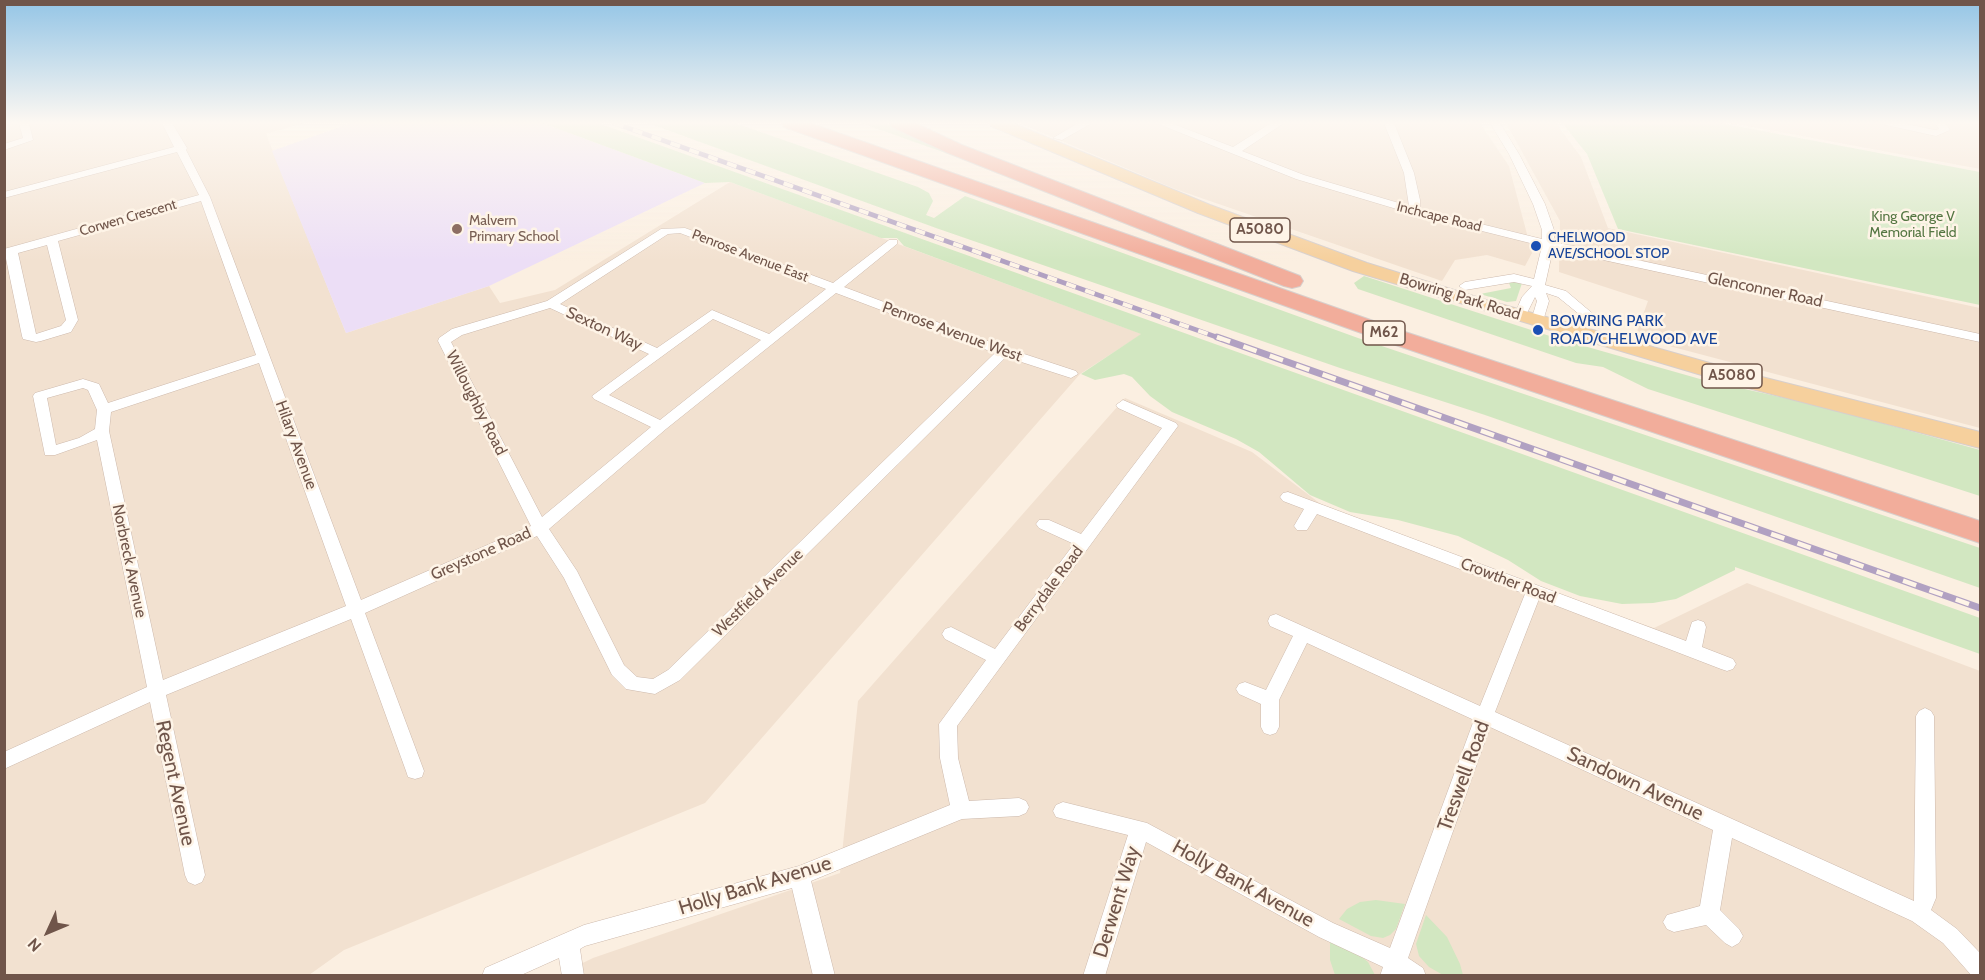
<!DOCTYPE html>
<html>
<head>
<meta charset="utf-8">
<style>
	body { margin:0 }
	#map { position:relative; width:1985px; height:980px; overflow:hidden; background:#fbefe1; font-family:Cabin,sans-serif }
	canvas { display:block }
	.frame { position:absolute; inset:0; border:6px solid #70554a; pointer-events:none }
	.north { position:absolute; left:18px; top:902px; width:60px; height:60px; -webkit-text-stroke:4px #fef4e7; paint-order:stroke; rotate:226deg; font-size:16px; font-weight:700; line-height:24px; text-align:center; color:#70554a }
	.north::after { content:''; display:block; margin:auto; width:21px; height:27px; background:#70554a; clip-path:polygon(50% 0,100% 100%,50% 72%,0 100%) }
</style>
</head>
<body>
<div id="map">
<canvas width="1985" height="980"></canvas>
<div class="frame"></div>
<div class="north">N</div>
</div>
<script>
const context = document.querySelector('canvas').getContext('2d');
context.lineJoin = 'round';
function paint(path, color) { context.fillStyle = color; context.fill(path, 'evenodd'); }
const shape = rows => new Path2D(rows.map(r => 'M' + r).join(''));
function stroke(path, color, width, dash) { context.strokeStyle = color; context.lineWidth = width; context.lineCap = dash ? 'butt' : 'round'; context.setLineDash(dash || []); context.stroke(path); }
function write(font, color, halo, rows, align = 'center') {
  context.font = font + ' Cabin,sans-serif'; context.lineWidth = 5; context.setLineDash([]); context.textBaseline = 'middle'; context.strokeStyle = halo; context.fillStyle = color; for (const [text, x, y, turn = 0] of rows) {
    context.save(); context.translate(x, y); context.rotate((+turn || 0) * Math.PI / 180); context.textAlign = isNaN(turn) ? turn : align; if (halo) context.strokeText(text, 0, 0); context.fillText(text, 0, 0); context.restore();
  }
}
const residential = shape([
	[5,123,304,123,266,134,346,333,489,286,500,303,555,290,730,182,1142,334,1080,374,705,803,344,950,309,975,5,976],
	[1019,123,1480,123,1509,166,1532,253,1525,266,1487,255,1455,260,1442,281,1175,189],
	[1506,123,1556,123,1581,157,1608,228,1980,308,1980,428,1635,337,1648,301,1559,272,1560,221],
	[1731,123,1980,123,1980,169],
	[1125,398,1252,452,1326,508,1392,539,1654,628,1747,583,1980,671,1980,975,556,976,593,958,840,873,858,701]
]);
const education = shape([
	[351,123,542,123,705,183,489,286,346,333,272,151]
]);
const green = shape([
	[542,123,598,123,1980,618,1980,654,1735,567,1735,570,1676,599,1653,603,1622,604,1580,596,1541,581,1508,560,1458,536,1398,520,1350,512,1310,495,1259,452,1236,439,1172,412,1150,396,1132,377,1124,374,1095,380,1081,374,1141,334,904,246,897,238,881,238,730,182,705,183],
	[648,123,735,123,918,187,929,193,933,201,926,215,934,218,965,196,1358,338,1980,548,1980,588,1485,415,1340,368,936,228],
	[861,123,886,123,958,156,954,156],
	[1562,123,1720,123,1980,172,1980,305,1618,229,1587,154],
	[1364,276,1556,338,1700,379,1816,405,1980,450,1980,496,1648,389,1603,367,1576,363,1358,289,1354,283],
	[1516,281,1522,283,1516,301,1507,302,1480,294,1511,288,1509,283],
	[1376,900,1405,904,1396,929,1390,935,1383,938,1371,936,1339,919,1347,909,1360,902],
	[1426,915,1447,937,1460,964,1463,975,1443,975,1429,967,1419,956,1416,944],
	[1330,941,1363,958,1368,962,1375,975,1335,975,1330,960]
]);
const minor = shape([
	[19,123,29,123,33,140,4,150,4,144,23,138,19,123],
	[162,123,172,123,187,148,186,150,210,197,361,600,531,526,438,341,439,338,452,329,547,301,661,229,685,228,833,283,889,240,897,240,897,244,844,287,1009,349,1076,371,1078,374,1071,378,1006,357,680,680,655,694,626,689,612,675,564,578,537,536,365,613,424,771,422,777,415,779,408,777,406,771,351,619,166,695,205,875,202,882,195,885,188,882,185,875,150,702,4,769,4,752,147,687,97,440,55,455,45,455,33,396,35,393,83,379,99,384,108,403,256,355,201,201,58,241,78,320,71,332,41,341,36,342,23,339,22,336,4,249,199,195,177,152,4,198,4,192,174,147,162,123],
	[680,233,826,289,769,334,712,310,657,348,560,304,668,234,680,233],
	[47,245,66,320,61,326,36,334,18,253,47,245],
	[836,293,995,353,668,670,653,679,637,677,624,665,577,571,549,529,666,429,836,293],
	[550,308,649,354,592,396,594,399,651,427,542,517,451,342,462,335,550,308],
	[713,319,761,340,660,420,609,395,713,319],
	[259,363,346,606,163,680,109,431,111,412,259,363],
	[83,388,88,390,97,410,95,429,79,438,56,445,47,398,83,388],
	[1078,123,1092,123,1062,140,1053,138,1078,123],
	[1156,123,1171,123,1233,147,1271,123,1284,123,1242,151,1304,175,1409,206,1404,173,1384,123,1394,123,1414,173,1420,200,1420,209,1542,239,1542,230,1533,204,1509,154,1490,123,1500,123,1519,154,1545,204,1554,230,1554,242,1980,334,1980,342,1553,249,1545,285,1566,291,1605,324,1599,328,1595,327,1558,297,1546,293,1549,301,1543,321,1537,325,1533,324,1531,321,1537,301,1535,297,1524,319,1516,319,1514,316,1522,297,1532,286,1514,282,1465,290,1459,286,1465,282,1514,274,1534,279,1542,246,1410,213,1296,179,1156,123],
	[1877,123,1901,123,1935,130,1939,129,1935,123,1945,123,1950,130,1936,136,1877,123],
	[1123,400,1176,423,1178,426,957,726,958,758,969,801,1019,798,1026,801,1029,807,1026,813,1019,816,962,819,811,881,835,976,813,976,792,888,585,946,580,949,584,976,562,976,559,958,519,976,482,976,485,968,584,925,799,866,950,805,940,758,939,724,986,660,945,639,942,634,945,629,951,627,995,649,1074,544,1039,528,1036,524,1039,520,1049,520,1081,534,1162,428,1118,408,1116,405,1123,400],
	[1288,492,1686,641,1692,622,1698,620,1704,622,1706,627,1702,647,1733,659,1736,664,1733,669,1727,671,1721,669,1539,599,1495,712,1914,901,1916,716,1919,711,1925,708,1931,711,1934,716,1936,898,1931,910,1957,929,1980,953,1980,976,1972,976,1943,943,1912,921,1732,838,1720,910,1739,929,1743,936,1739,943,1732,947,1725,943,1706,925,1674,932,1667,929,1663,922,1667,915,1700,906,1713,830,1490,727,1408,958,1423,968,1426,976,1380,976,1383,967,1319,937,1146,842,1105,976,1083,976,1128,835,1056,817,1053,811,1056,805,1063,802,1147,823,1333,923,1390,948,1474,720,1307,643,1279,700,1279,727,1276,733,1270,735,1264,733,1261,727,1261,704,1239,694,1236,689,1239,684,1245,682,1266,690,1293,636,1270,626,1268,621,1270,616,1276,614,1480,706,1525,594,1317,514,1307,530,1297,530,1294,526,1304,509,1283,501,1280,497,1283,493,1288,492]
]);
const primary = shape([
	[989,123,1012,123,1210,205,1367,263,1486,300,1738,371,1980,432,1980,448,1725,382,1353,271,1198,213,991,126,989,123]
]);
const motorway = shape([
	[782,123,810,123,1399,330,1980,521,1980,543,1381,340,784,127,782,123],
	[890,123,915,123,962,145,1300,276,1303,281,1300,286,1292,288,1284,286,948,153,892,127,890,123]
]);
const railFar1 = shape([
	[614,123,1222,339]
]);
const rail = shape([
	[1217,337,1980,608]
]);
const markers = [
	[457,229,6,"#8d6e63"],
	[1536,246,6,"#1a4fb4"],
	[1538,330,6,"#1a4fb4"]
];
const farStreetnames = [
	["Inchcape Road",1439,217,14],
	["Corwen Crescent",128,218,-16],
	["Penrose Avenue East",750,256,21]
];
const farParknames = [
	["King George V",1913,217],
	["Memorial Field",1913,233]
];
const farEducationnames = [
	["Malvern",469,221],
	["Primary School",469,237]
];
const farTransitnames = [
	["CHELWOOD",1548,238],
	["AVE/SCHOOL STOP",1548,254]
];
const shields = [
	[1260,230,60],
	[1384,333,42],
	[1732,376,60]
];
const shieldNames = [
	["A5080",1260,230],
	["M62",1384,333],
	["A5080",1732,376]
];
const streetNames = [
	["Glenconner Road",1765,290,12],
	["Bowring Park Road",1460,297,17],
	["Sexton Way",604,329,25],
	["Penrose Avenue West",952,332,20],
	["Willoughby Road",476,403,63],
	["Hilary Avenue",296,445,70],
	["Greystone Road",481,554,-24],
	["Norbreck Avenue",129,561,78],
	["Crowther Road",1508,581,21],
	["Berrydale Road",1049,589,-53],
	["Westfield Avenue",758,593,-44]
];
const transitNames = [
	["BOWRING PARK",1550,321],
	["ROAD/CHELWOOD AVE",1550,339]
];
const nearStreetnames = [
	["Treswell Road",1464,776,-70],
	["Regent Avenue",175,783,78],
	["Sandown Avenue",1635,784,25],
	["Holly Bank Avenue",1243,884,29],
	["Holly Bank Avenue",755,886,-17],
	["Derwent Way",1117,902,-73]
];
paint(residential, '#f2e1d0');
paint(education, '#ecdef6');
paint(green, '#d2e7c1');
stroke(minor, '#cdb9ac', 1);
stroke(primary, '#d7cfcc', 2);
stroke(motorway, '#d7cfcc', 2);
paint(minor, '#fff');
paint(primary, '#f6d09d');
paint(motorway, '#f2ad9b');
stroke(railFar1, '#b1a1c2', 5);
stroke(rail, '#b1a1c2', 7);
stroke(railFar1, '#fef4e7', 4, [10]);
stroke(rail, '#fef4e7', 4.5, [14]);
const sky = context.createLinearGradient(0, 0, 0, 261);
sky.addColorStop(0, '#94c5e6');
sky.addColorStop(0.47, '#fdf8f2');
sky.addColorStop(1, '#fdf8f200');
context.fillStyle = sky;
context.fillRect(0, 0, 1985, 261);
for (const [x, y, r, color] of markers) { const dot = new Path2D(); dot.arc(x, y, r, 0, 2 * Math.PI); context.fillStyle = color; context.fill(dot); stroke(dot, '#fef4e7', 2); }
write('14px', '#70554a', '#fef4e7', farStreetnames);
write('14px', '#547642', '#fef4e7', farParknames);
write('14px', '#785e54', '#fef4e7', farEducationnames, 'left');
write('14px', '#164399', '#fef4e7', farTransitnames, 'left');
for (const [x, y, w] of shields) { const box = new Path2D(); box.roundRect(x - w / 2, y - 12, w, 24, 4.5); context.fillStyle = '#fef4e7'; context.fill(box); stroke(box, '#70554a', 1.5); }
write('bold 15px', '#70554a', null, shieldNames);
write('16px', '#70554a', '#fef4e7', streetNames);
write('16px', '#164399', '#fef4e7', transitNames, 'left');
write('20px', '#70554a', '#fef4e7', nearStreetnames);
</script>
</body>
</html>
